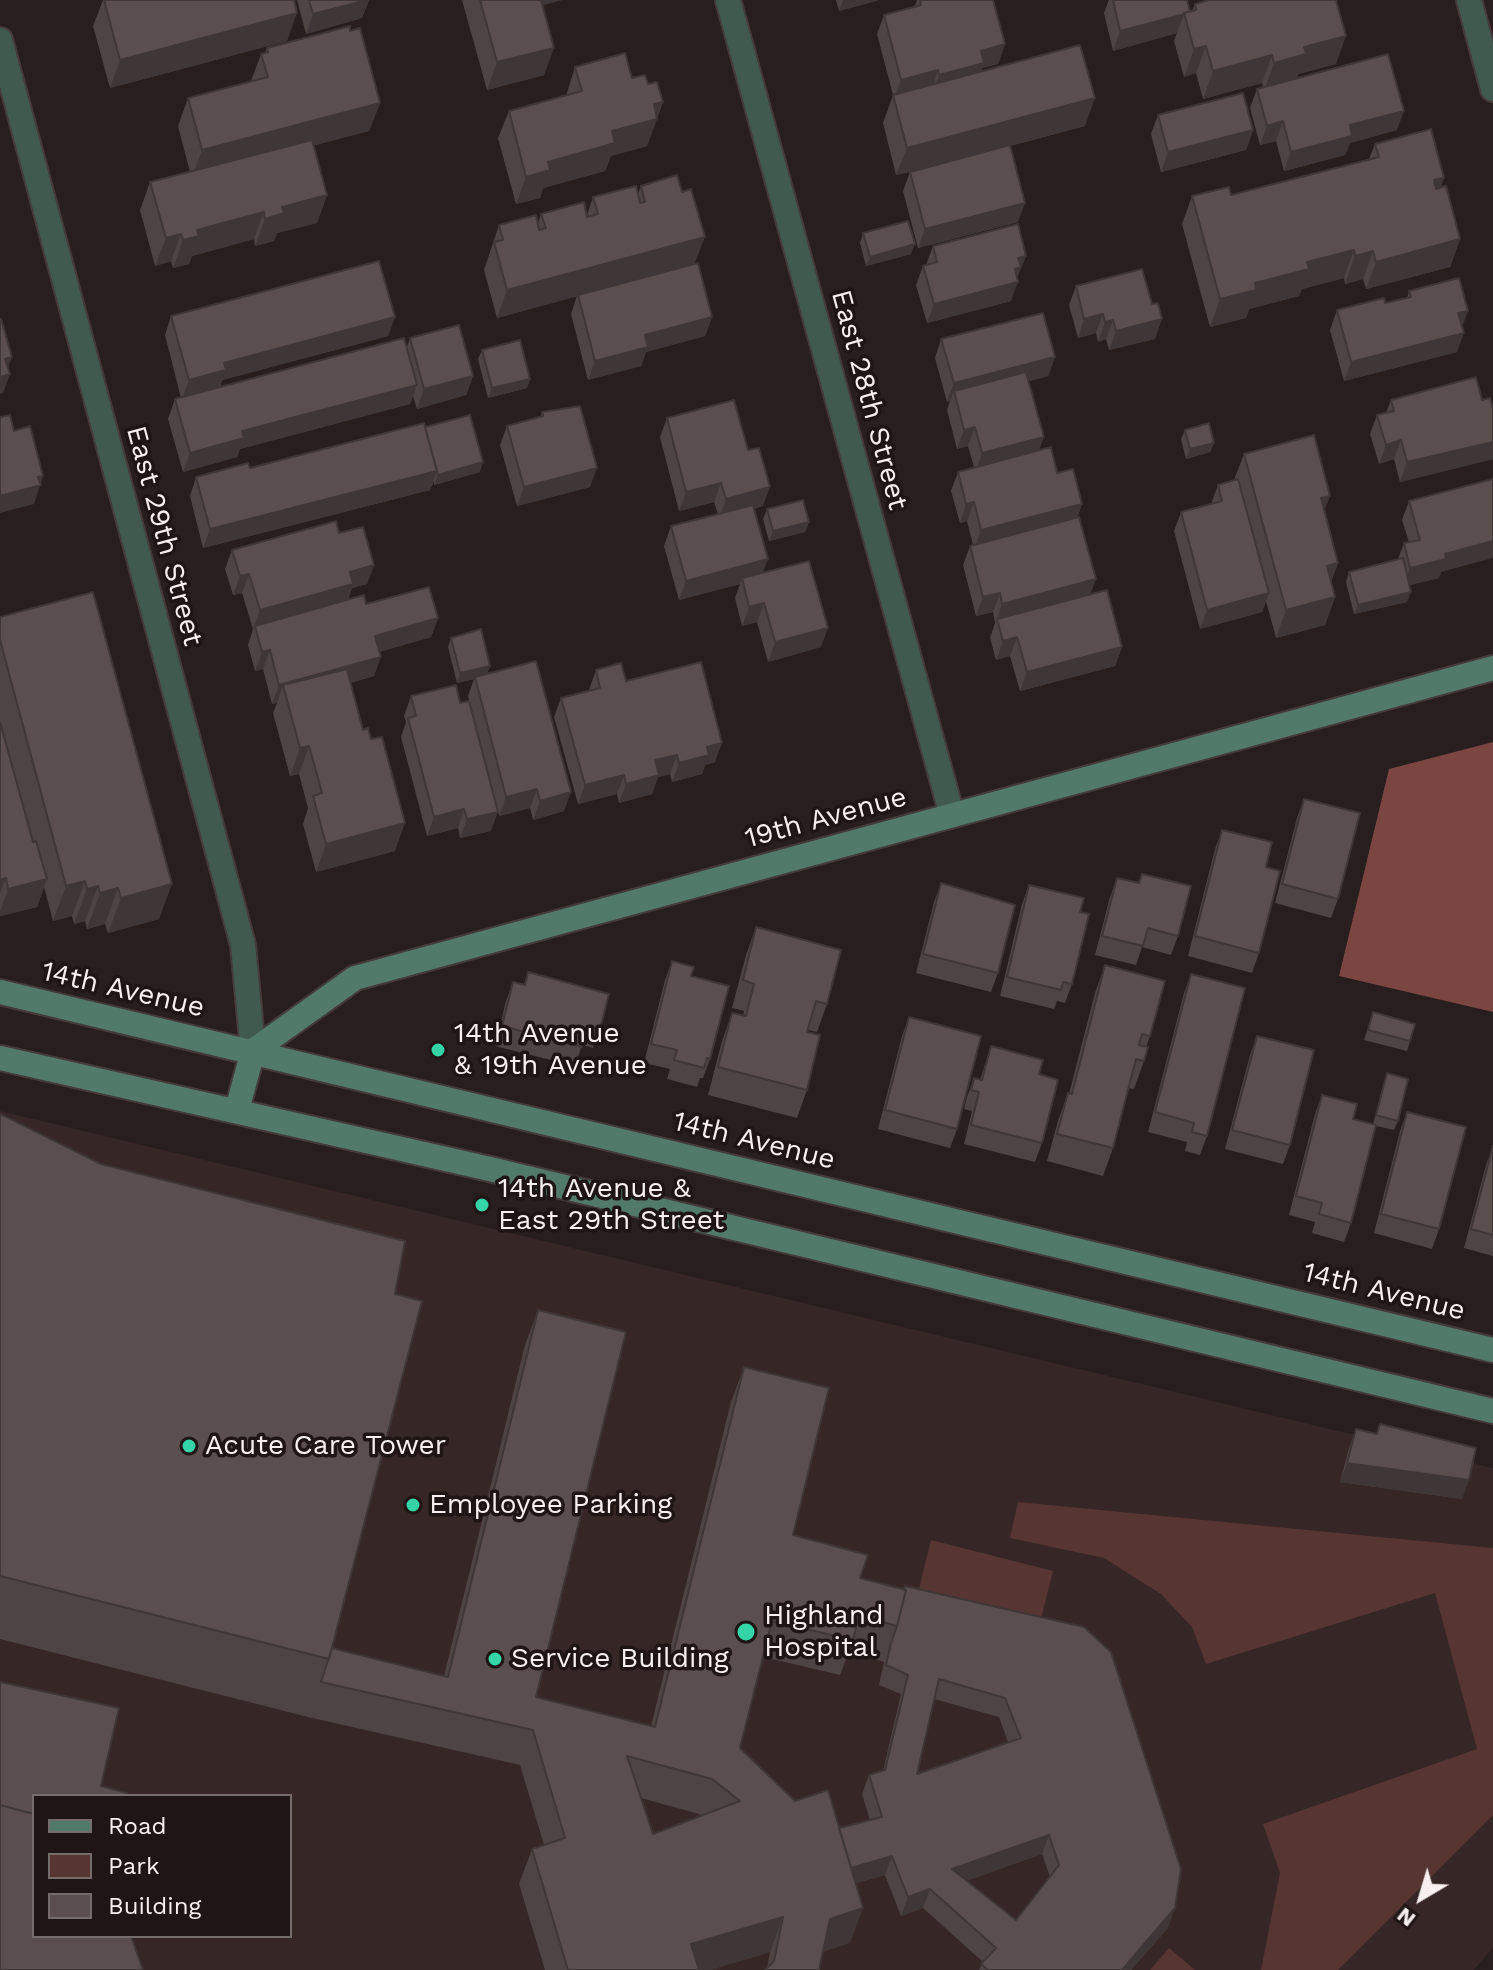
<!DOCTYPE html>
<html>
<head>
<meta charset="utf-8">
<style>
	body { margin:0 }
	#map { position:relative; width:1493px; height:1970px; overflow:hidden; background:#281e1d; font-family:"Work Sans",sans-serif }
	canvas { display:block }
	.legend { position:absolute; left:32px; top:1794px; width:260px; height:144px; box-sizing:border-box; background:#1e1514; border:2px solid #756d6c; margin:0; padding:10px 14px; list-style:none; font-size:24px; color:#f7f0ef }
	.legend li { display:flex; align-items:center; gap:16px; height:40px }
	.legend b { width:40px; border:2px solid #756d6c }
	.north { position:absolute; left:1381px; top:1858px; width:80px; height:80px; -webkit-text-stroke:6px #1e1514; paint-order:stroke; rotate:218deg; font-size:22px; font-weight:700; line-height:32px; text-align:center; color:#f7f0ef }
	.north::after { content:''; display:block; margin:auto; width:28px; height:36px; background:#f7f0ef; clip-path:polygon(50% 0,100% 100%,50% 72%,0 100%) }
</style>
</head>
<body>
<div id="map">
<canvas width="1493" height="1970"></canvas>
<ul class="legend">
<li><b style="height:10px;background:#517a6b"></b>Road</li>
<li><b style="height:22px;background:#563533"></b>Park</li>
<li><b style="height:22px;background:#5a4f4e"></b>Building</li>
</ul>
<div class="north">N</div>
</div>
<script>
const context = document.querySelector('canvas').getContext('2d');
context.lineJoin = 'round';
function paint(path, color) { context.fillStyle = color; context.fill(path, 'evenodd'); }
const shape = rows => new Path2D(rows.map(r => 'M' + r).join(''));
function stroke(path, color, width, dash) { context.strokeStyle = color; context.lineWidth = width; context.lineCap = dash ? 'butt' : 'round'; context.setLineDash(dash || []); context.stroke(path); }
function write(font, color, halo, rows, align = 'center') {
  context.font = font + ' "Work Sans",sans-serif'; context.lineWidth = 7; context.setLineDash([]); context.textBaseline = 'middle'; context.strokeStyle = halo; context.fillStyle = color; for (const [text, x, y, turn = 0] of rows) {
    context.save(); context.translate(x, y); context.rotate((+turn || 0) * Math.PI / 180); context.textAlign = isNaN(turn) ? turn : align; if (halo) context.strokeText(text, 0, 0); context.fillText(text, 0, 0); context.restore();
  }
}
const built = shape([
	[0,1111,1493,1468,1493,1948,1474,1970,0,1970],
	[34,1796,290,1796,290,1936,34,1936]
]);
const green = shape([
	[1018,1502,1493,1548,1493,1815,1338,1970,1261,1970,1280,1873,1263,1824,1477,1749,1435,1593,1206,1664,1192,1627,1161,1594,1104,1558,1010,1538],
	[931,1540,1053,1571,1040,1623,918,1593],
	[1169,1948,1195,1970,1150,1970]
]);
const forest = shape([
	[1493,742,1493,1012,1339,976,1389,769]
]);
const street = shape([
	[728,0,952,815],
	[1469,0,1493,89],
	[0,40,243,945,253,1051]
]);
const secondary = shape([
	[0,992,1493,1350],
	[0,1058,490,1169,1493,1411],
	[237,1110,253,1051,355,978,1493,668]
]);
const wall = shape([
	[103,0,294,0,287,41,110,88,93,26],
	[297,0,369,0,362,18,306,34],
	[462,0,562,0,542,5,544,75,487,90],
	[836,0,879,0,839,11],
	[917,0,993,0,1005,44,998,64,982,68,981,72,1085,126,1010,146,1018,222,918,248,903,191,910,172,896,175,883,123,893,95,877,34,884,15,915,6],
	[1109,0,1187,0,1190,11,1192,11,1195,4,1336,64,1298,74,1297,78,1397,130,1350,143,1345,155,1284,171,1276,141,1260,145,1250,108,1257,89,1263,87,1262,83,1203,99,1196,73,1184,77,1174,41,1177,33,1113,51,1104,13],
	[350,31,380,103,369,131,314,145,327,195,317,223,277,233,274,241,255,246,254,239,192,256,189,264,173,268,171,261,155,266,140,210,150,182,190,172,178,126,188,98,251,81,261,54,265,53,267,48],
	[575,67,632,78,648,84,663,102,647,146,611,156,605,171,543,188,540,198,516,204,498,138,509,111,566,96],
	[1158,115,1253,130,1246,150,1161,172,1151,134],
	[1375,144,1441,187,1460,239,1450,267,1366,289,1363,279,1345,284,1344,278,1302,289,1299,296,1249,309,1246,318,1210,327,1182,224,1192,196,1231,195,1369,159],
	[641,186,695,264,712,317,705,336,646,352,641,366,588,380,571,314,577,296,497,318,484,270,499,225,538,223,541,214,587,215,593,197,638,194],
	[863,233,911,254,866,266,860,243],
	[933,246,1026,256,1017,278,1011,301,927,323,916,285,923,266,926,265],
	[1076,286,1155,339,1109,350,1106,339,1098,342,1096,333,1078,338,1069,305],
	[1409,291,1462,327,1457,352,1344,381,1330,330,1337,310,1385,303,1407,298],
	[171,316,395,317,388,336,222,380,220,388,407,347,410,338,473,376,466,395,417,409,413,396,410,404,240,449,237,457,183,472,168,419,175,399,181,398,165,335],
	[941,339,1055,357,1048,376,1029,381,1039,450,1082,504,1077,518,1090,594,1122,647,1115,666,1020,691,1010,656,996,660,990,638,995,623,993,612,976,616,963,565,970,546,973,545,967,521,960,523,951,491,958,472,974,467,968,446,957,449,947,410,950,401,947,402,935,358],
	[482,350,530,379,527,388,488,398,478,359],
	[1391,400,1482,400,1493,409,1493,459,1400,482,1394,459,1379,464,1370,434,1377,415,1386,413],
	[542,412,590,487,517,506,500,445,507,426,540,417],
	[667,418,763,506,754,509,768,559,762,573,821,647,768,662,757,622,742,626,735,598,740,584,679,600,664,546,671,526,718,514,714,502,679,511,660,437],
	[425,427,480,472,434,485,434,481,430,490,203,548,190,496,196,477,250,468],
	[1185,430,1214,443,1210,452,1186,459,1181,439],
	[1244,454,1325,510,1338,563,1331,582,1335,597,1325,625,1276,638,1266,601,1262,612,1200,629,1174,531,1181,512,1211,504,1218,485,1234,480],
	[1409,501,1441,572,1439,578,1409,585,1407,602,1354,614,1346,582,1349,572,1398,559,1404,543,1409,542,1402,520],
	[767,509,809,522,805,532,769,541,763,519],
	[339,533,374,565,367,584,352,588,348,600,438,618,431,637,379,652,374,676,350,683,395,851,316,872,303,824,308,808,299,774,290,776,273,713,277,703,272,704,263,669,255,671,248,645,253,629,242,593,233,595,225,569,232,550],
	[0,617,159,919,108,933,105,924,87,929,85,921,74,924,72,916,53,921,44,887,37,907,0,916],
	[451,638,490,666,487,674,564,811,533,820,530,808,499,816,468,696,474,679,457,683,448,647],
	[596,670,626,681,715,762,705,765,702,774,672,782,670,774,658,777,652,794,619,803,617,794,578,804,554,717,561,698,589,690],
	[411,696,491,831,460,838,458,828,427,836,401,737,406,722,404,716],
	[1304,799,1338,899,1331,918,1275,903,1297,818],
	[1222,830,1259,953,1252,973,1188,956,1215,849],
	[1117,878,1138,883,1178,936,1171,955,1142,947,1136,965,1095,955,1110,897],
	[941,883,998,973,991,992,916,973,934,902],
	[1029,885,1080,912,1072,984,1065,1003,1057,1001,1054,1009,1000,996,1022,904],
	[756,927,827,1004,817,1032,808,1030,807,1090,797,1118,708,1095,722,1041,732,1013,743,1016,744,1011,732,1008,746,955],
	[672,961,691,976,710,1059,703,1078,700,1078,697,1087,667,1079,670,1069,644,1063,665,980],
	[1105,965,1150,1036,1146,1047,1144,1061,1134,1089,1128,1088,1113,1148,1103,1176,1047,1161,1058,1121,1068,1093,1069,1094,1095,993],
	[528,972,600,1029,593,1048,582,1045,575,1066,495,1046,506,1001,513,982,524,984],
	[1191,974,1207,1136,1200,1155,1185,1151,1187,1142,1148,1132,1184,993],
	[1373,1012,1410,1041,1407,1051,1364,1040],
	[909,1017,957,1129,950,1148,878,1129,902,1036],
	[1257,1036,1290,1145,1283,1164,1225,1149,1250,1055],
	[991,1046,1039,1074,1042,1143,1035,1162,964,1144,972,1111,964,1109,967,1097,974,1078,980,1080],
	[1387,1073,1398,1121,1394,1130,1376,1126,1351,1223,1344,1242,1312,1233,1315,1222,1289,1215,1315,1114,1322,1095,1353,1119,1373,1124],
	[1407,1112,1439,1229,1432,1249,1374,1233,1400,1131],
	[0,1114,332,1648,444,1676,525,1345,538,1310,536,1697,651,1726,731,1402,744,1367,793,1535,860,1578,903,1590,1084,1627,1168,1928,1131,1970,979,1970,983,1962,923,1908,901,1916,885,1875,856,1883,850,1943,767,1968,770,1952,710,1970,545,1970,519,1884,532,1849,544,1845,520,1765,308,1717,0,1639],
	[849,1651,884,1662,879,1685,901,1694,883,1771,869,1775,862,1794,870,1820,839,1828,795,1801,740,1748,763,1657,840,1675],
	[934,1699,999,1717,1008,1742,917,1774],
	[641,1798,699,1814,701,1816,653,1834],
	[1042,1854,1050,1877,1016,1920,966,1881],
	[1493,1146,1493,1256,1464,1248,1486,1165],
	[1356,1429,1377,1434,1462,1499,1340,1482,1349,1448]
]);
const shadedWall = shape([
	[367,0,369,0,362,18,306,34,313,14],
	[529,0,562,0,526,10],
	[843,0,879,0,839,11],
	[297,13,287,41,110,88,120,60],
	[1184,14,1177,33,1113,51,1120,31],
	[1346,36,1336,64,1298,74,1295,82,1264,91,1274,63,1304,47],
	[1005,44,998,64,982,68,977,82,932,94,939,75,981,51],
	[1206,46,1196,73,1184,77,1194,49],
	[554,48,544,75,487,90,497,62],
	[1272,55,1262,83,1203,99,1213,71],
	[938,70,932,89,894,99,901,80],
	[1095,98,1085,126,896,175,907,148],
	[663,102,647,146,611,156,605,171,543,188,540,198,516,204,526,177,548,162,612,131,654,104],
	[380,103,369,131,192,178,202,150],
	[1404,111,1397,130,1350,143,1345,155,1284,171,1291,152,1350,125],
	[1283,121,1276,141,1260,145,1267,126],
	[1253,130,1246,150,1161,172,1168,152],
	[1444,178,1434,206,1434,180],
	[327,195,317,223,277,233,274,241,255,246,265,219,282,207],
	[1025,203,1018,222,918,248,925,229],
	[264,212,254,239,192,256,189,264,173,268,183,240,197,230],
	[181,234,171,261,155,266,166,238],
	[705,237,694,265,497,318,507,290],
	[1460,239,1450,267,1366,289,1376,262],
	[915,244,911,254,866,266,870,257],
	[1354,250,1344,278,1302,289,1299,296,1249,309,1246,318,1210,327,1220,299,1255,283,1307,262],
	[1373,251,1363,279,1345,284,1355,256],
	[1026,256,1015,282,1018,282,1011,301,927,323,934,304,1018,258],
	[1468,311,1461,330,1458,313],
	[1103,314,1096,333,1078,338,1084,319],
	[395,317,388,336,222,380,219,389,182,399,189,380,224,363],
	[712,317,705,336,646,352,641,366,588,380,595,361,645,335],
	[1162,319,1155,339,1109,350,1116,331],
	[1113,320,1106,339,1098,342,1105,322],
	[1464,333,1457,352,1344,381,1351,362],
	[12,357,5,375,10,374,3,393,0,394,0,373,5,359],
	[1055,357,1048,376,956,400,954,391,950,401,947,402,954,383],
	[473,376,466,395,417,409,424,389],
	[530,379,527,388,488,398,492,388],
	[417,385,410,404,240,449,237,457,183,472,190,453,242,431],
	[975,427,968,446,957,449,964,430],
	[1044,437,1037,456,975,473,982,453],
	[1401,440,1394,459,1379,464,1386,445],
	[1493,442,1493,459,1400,482,1407,462],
	[1214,443,1210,452,1186,459,1190,449],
	[483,462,480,472,434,485,438,475],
	[597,468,590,487,517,506,524,487],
	[437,471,430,490,203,548,210,529],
	[43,476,34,504,0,513,0,496,38,477],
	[721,483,714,502,679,511,686,492],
	[770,487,763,506,719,518,726,499],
	[1330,496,1320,523,1321,498],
	[974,502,967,521,960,523,966,504],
	[1082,504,1075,523,974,549,981,530],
	[809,522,805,532,769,541,773,531],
	[1493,541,1493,558,1441,572,1439,578,1403,587,1410,568,1445,554],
	[768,559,761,578,742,578,740,584,679,600,686,581],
	[1338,563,1328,590,1327,566],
	[374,565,367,584,352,588,346,603,255,626,253,629,260,610,350,572],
	[249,574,242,593,233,595,240,576],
	[1096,579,1089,598,997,619,1002,604],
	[1411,592,1407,602,1354,614,1358,605],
	[1000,593,993,612,976,616,983,597],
	[1269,593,1262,612,1200,629,1207,610],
	[1335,597,1325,625,1276,638,1286,610],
	[764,603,757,622,742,626,749,607],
	[438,618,431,637,368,655,375,636],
	[828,628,821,647,768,662,775,642],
	[1017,637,1010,656,996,660,1003,641],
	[1122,647,1115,666,1020,691,1027,672],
	[270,650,263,669,255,671,262,652],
	[381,657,374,676,287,700,283,685,277,703,272,704,279,685],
	[490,666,486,676,457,683,460,673],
	[722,743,715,762,705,765,702,774,672,782,679,763,707,747],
	[309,746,299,774,290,776,300,748],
	[677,755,670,774,658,777,652,794,619,803,626,784,655,760],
	[624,775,617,794,578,804,585,785],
	[537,789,530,808,499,816,506,797],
	[571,792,564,811,533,820,540,801],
	[464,809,458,828,427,836,434,817],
	[498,812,491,831,460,838,467,819],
	[405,823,395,851,316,872,326,844],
	[6,878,0,894,0,880],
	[47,879,37,907,0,916,0,912,8,889],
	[85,881,72,916,53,921,66,886],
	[172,884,159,919,108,933,121,898],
	[98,886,85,921,74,924,87,889],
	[118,888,105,924,87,929,100,893],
	[1347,1463,1469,1480,1462,1499,1340,1482],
	[1049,1835,1042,1854,945,1888,952,1869],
	[892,1856,885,1875,834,1890,841,1870],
	[930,1889,923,1908,901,1916,908,1897],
	[863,1908,850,1943,817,1954,830,1919],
	[1175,1908,1168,1928,1131,1970,1122,1970],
	[783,1917,770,1952,710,1970,681,1970,691,1944]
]);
const building = shape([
	[104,0,294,0,297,13,120,60,104,0],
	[309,0,367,0,313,14,309,0],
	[480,0,541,0,554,48,497,62,480,0],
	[920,0,993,0,1005,44,981,51,984,63,939,75,938,70,901,80,884,15,921,5,920,0],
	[1113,0,1187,0,1190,11,1184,13,1185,14,1120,31,1113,0],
	[1209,0,1336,0,1346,36,1304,47,1306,54,1274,63,1272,55,1213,71,1206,46,1194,49,1184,13,1196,10,1195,4,1209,0],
	[350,26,350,31,360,28,380,103,202,150,188,98,268,77,261,54,268,52,267,48,350,26],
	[1080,45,1095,98,907,148,893,95,1080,45],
	[625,53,632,78,645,75,648,84,657,82,663,102,654,104,657,119,612,131,615,143,548,162,550,170,526,177,509,111,582,91,575,67,625,53],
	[1388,54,1404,111,1350,125,1352,136,1291,152,1283,121,1267,126,1257,89,1388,54],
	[1243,93,1253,130,1168,152,1158,115,1243,93],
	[1431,129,1444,178,1434,180,1436,189,1446,186,1460,239,1376,262,1373,251,1355,256,1354,250,1307,262,1309,269,1255,283,1256,290,1220,299,1192,196,1229,187,1231,195,1379,157,1375,144,1431,129],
	[312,140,327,195,282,207,284,213,265,219,264,212,197,230,199,236,183,240,181,234,166,238,150,182,312,140],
	[1010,145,1025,203,925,229,910,172,1010,145],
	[677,175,682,192,691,189,705,237,507,290,494,242,503,240,499,225,536,215,539,230,546,228,541,214,584,202,587,217,598,214,593,197,636,186,640,203,645,202,641,186,677,175],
	[908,221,915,244,870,257,863,233,908,221],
	[1018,224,1026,256,1018,258,1021,267,1015,269,1018,282,934,304,923,266,937,262,933,246,1018,224],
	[379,261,395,317,224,363,226,370,189,380,171,316,379,261],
	[698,263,712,317,645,335,648,347,595,361,578,295,698,263],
	[1142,269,1152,304,1158,303,1162,319,1116,331,1113,320,1105,322,1103,314,1084,319,1076,286,1142,269],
	[1459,278,1468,311,1458,313,1464,333,1351,362,1337,310,1384,298,1385,303,1411,297,1409,291,1459,278],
	[1043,313,1055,357,954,383,941,339,1043,313],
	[0,319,1,319,12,357,5,359,10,374,0,377,0,319],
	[459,325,473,376,424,389,410,338,459,325],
	[404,338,417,385,242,431,244,438,190,453,175,399,404,338],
	[520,340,530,379,492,388,482,350,520,340],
	[1026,372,1044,437,982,453,975,427,964,430,954,391,1026,372],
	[1476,377,1482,400,1490,398,1493,409,1493,442,1407,462,1401,440,1386,445,1377,415,1394,411,1391,400,1476,377],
	[734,400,748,450,759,448,770,487,726,499,721,483,686,492,667,418,734,400],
	[580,406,597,468,524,487,507,426,543,416,542,412,580,406],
	[10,415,14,431,30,426,43,476,38,477,41,485,0,496,0,417,10,415],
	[470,415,483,462,438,475,425,427,470,415],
	[424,423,437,471,210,529,196,477,248,463,250,468,424,423],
	[1209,423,1214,443,1190,449,1185,430,1209,423],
	[1314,435,1330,496,1321,498,1338,563,1327,566,1335,597,1286,610,1244,454,1314,435],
	[1051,447,1057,473,1073,469,1082,504,981,530,974,502,966,504,958,472,1051,447],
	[1238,479,1269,593,1207,610,1181,512,1222,501,1218,485,1238,479],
	[1493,479,1493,541,1445,554,1446,559,1410,568,1404,543,1420,540,1409,501,1493,479],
	[803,500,809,522,773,531,767,509,803,500],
	[753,505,768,559,686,581,671,526,753,505],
	[1079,517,1096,579,1002,604,1000,593,983,597,970,546,1079,517],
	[336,521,339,533,363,527,374,565,350,572,353,584,260,610,249,574,240,576,232,550,336,521],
	[1403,558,1411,592,1358,605,1349,572,1403,558],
	[809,561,828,628,775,642,764,603,749,607,742,578,809,561],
	[429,587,438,618,375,636,381,657,279,685,270,650,262,652,255,626,364,595,366,604,429,587],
	[1107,590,1122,647,1027,672,1017,637,1003,641,997,619,1107,590],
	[93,592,172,884,121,898,118,888,100,893,98,886,87,889,85,881,66,886,0,640,0,617,93,592],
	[481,629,490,666,460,673,451,638,481,629],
	[536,661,571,792,540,801,537,789,506,797,475,677,536,661],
	[701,662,722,743,707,747,709,755,679,763,677,755,655,760,659,775,626,784,624,775,585,785,561,698,600,688,596,670,621,663,626,681,701,662],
	[347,669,363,730,368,728,371,739,382,737,405,823,326,844,313,796,322,793,309,746,300,748,283,685,347,669],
	[456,685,460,703,469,701,498,812,467,819,464,809,434,817,408,718,416,716,411,696,456,685],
	[0,722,33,842,36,841,47,879,8,889,6,878,0,880,0,722],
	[1304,799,1360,813,1338,899,1282,884,1304,799],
	[1222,830,1272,842,1266,867,1280,871,1259,953,1195,936,1222,830],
	[1142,874,1191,886,1178,936,1148,928,1143,946,1102,936,1117,878,1139,883,1142,874],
	[941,883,1015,905,998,973,923,954,941,883],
	[1029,885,1084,898,1080,912,1089,914,1072,984,1063,982,1061,990,1007,977,1029,885],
	[756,927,841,950,827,1004,816,1001,807,1032,820,1035,807,1090,718,1067,732,1013,746,1016,754,984,743,980,756,927],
	[672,961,694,967,691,976,729,986,710,1059,707,1058,704,1068,674,1060,677,1050,651,1044,672,961],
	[1105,965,1165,981,1150,1036,1142,1034,1139,1045,1148,1047,1144,1061,1136,1059,1113,1148,1057,1134,1068,1093,1072,1094,1105,965],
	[528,972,609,994,600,1029,588,1026,582,1047,502,1026,513,982,525,985,528,972],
	[1191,974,1245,988,1207,1136,1192,1132,1194,1123,1155,1112,1191,974],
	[1373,1012,1415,1024,1410,1041,1368,1030,1373,1012],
	[909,1017,981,1036,957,1129,885,1110,909,1017],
	[1257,1036,1314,1050,1290,1145,1232,1130,1257,1036],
	[991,1046,1043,1060,1039,1074,1058,1080,1042,1143,971,1125,979,1092,971,1090,974,1078,982,1080,991,1046],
	[1387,1073,1408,1079,1398,1121,1376,1115,1387,1073],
	[1322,1095,1357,1104,1353,1119,1376,1125,1351,1223,1319,1214,1322,1203,1296,1196,1322,1095],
	[1407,1112,1466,1127,1439,1229,1381,1214,1407,1112],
	[0,1114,101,1164,405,1241,395,1294,422,1301,329,1659,0,1576,0,1114],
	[1493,1146,1493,1235,1471,1229,1493,1146],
	[538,1310,626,1332,536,1697,655,1727,744,1367,829,1388,793,1535,868,1555,860,1578,906,1590,897,1626,859,1615,853,1640,772,1621,740,1748,795,1801,828,1790,863,1908,830,1919,819,1970,765,1970,774,1961,783,1917,691,1944,699,1970,568,1970,532,1849,565,1838,533,1730,321,1682,332,1648,448,1677,538,1310],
	[627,1756,712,1779,740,1801,653,1834,627,1756],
	[1380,1424,1476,1448,1469,1480,1347,1463,1356,1429,1377,1434,1380,1424],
	[905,1586,1084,1627,1111,1652,1181,1869,1175,1908,1122,1970,988,1970,981,1964,996,1948,930,1889,908,1897,892,1856,851,1868,839,1828,882,1817,869,1775,885,1770,908,1675,886,1665,891,1643,897,1626,906,1590,904,1590,905,1586],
	[939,1679,1005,1698,1021,1738,917,1774,939,1679],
	[1049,1835,1059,1865,1016,1920,952,1869,1049,1835],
	[0,1682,119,1708,101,1786,127,1793,127,1796,34,1796,34,1814,0,1805,0,1682],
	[0,1805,34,1814,34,1936,131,1936,143,1970,0,1970,0,1805]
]);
const markers = [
	[438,1050,8,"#34d4a7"],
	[482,1205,8,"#34d4a7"],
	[189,1446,8,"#34d4a7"],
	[413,1505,8,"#34d4a7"],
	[746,1632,10,"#34d4a7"],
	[495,1659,8,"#34d4a7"]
];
const streetNames = [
	["East 28th Street",869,400,75],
	["East 29th Street",164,536,75],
	["19th Avenue",826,818,-15],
	["14th Avenue",123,990,13],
	["14th Avenue",754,1141,14],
	["14th Avenue",1384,1292,14]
];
const poiNames = [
	["14th Avenue",454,1034],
	["& 19th Avenue",454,1066],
	["14th Avenue &",498,1189],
	["East 29th Street",498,1221],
	["Acute Care Tower",205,1446],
	["Employee Parking",429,1505],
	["Highland",764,1616],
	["Hospital",764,1648],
	["Service Building",511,1659]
];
paint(built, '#362625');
paint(green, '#563533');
paint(forest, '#7b4542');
stroke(street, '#453b3a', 28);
stroke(secondary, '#453b3a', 28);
stroke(street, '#415a50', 24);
stroke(secondary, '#517a6b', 24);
paint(wall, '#4d4443');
paint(shadedWall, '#3f3737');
paint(building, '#5a4f4e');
stroke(building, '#3f3737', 2);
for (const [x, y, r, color] of markers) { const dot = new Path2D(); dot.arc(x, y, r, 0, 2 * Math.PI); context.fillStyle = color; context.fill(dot); stroke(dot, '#1e1514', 3); }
write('28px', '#f7f0ef', '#1e1514', streetNames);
write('28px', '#f7f0ef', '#1e1514', poiNames, 'left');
</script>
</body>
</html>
